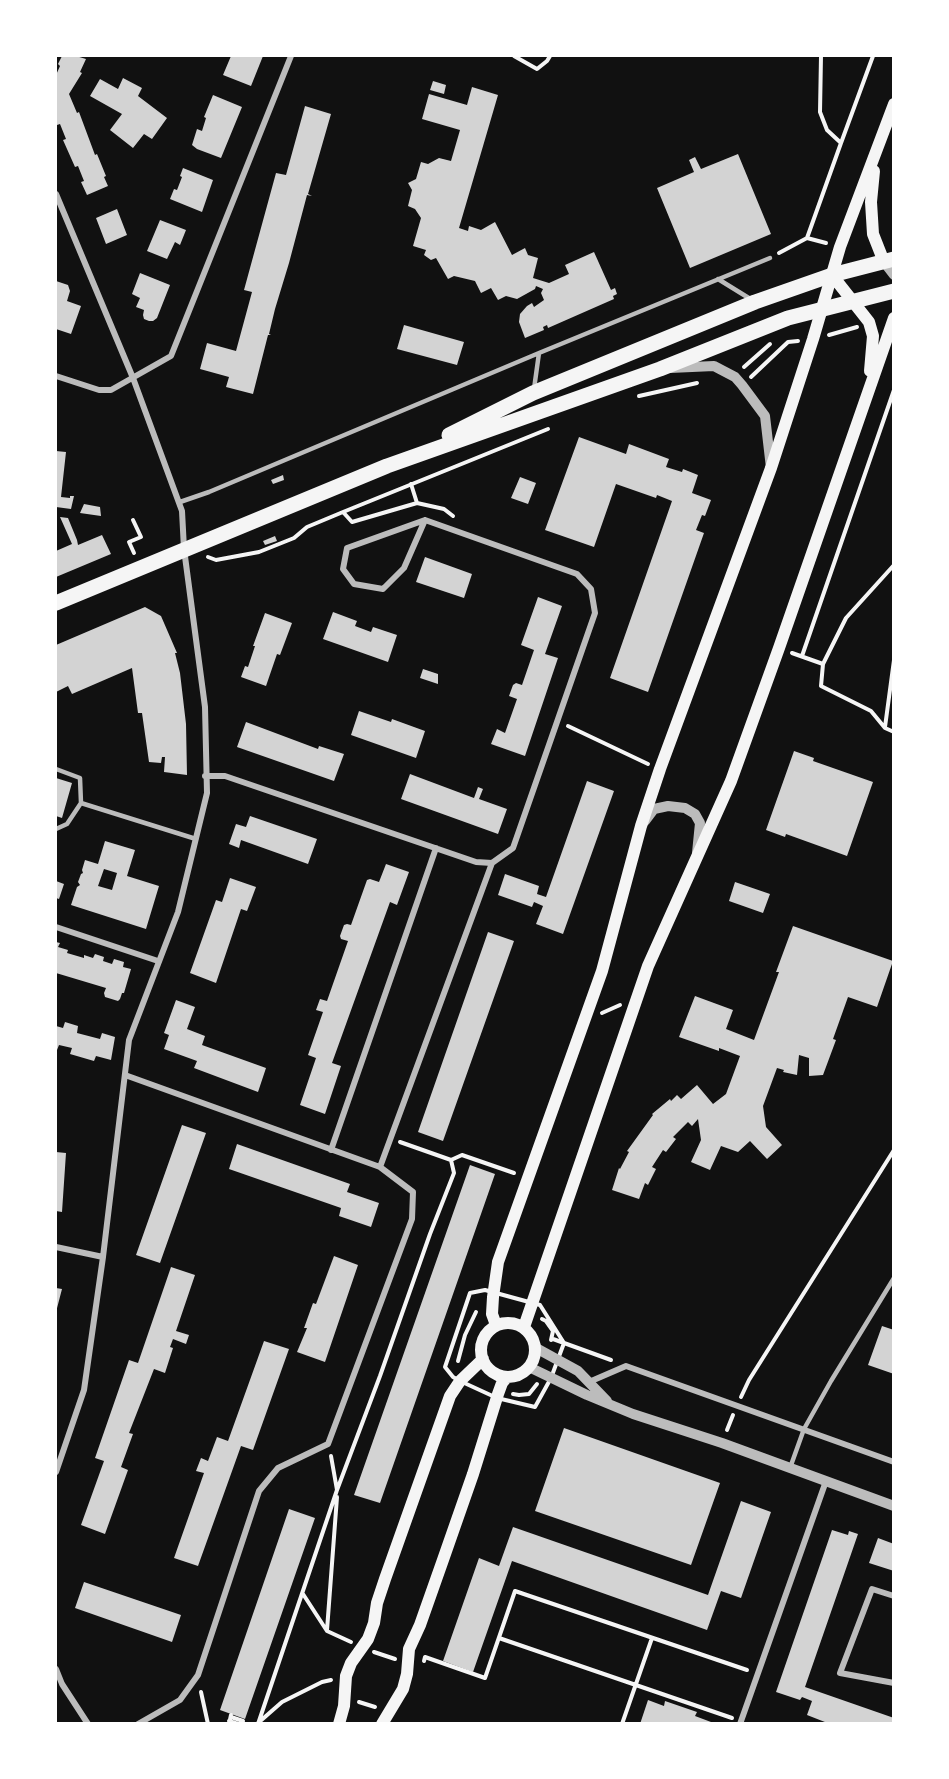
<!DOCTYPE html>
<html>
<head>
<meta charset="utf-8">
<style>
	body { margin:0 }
	#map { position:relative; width:949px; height:1779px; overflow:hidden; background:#111; font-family:Overpass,sans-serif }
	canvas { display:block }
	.frame { position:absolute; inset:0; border:57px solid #fff; pointer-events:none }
</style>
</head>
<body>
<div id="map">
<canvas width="949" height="1779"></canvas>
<div class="frame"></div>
</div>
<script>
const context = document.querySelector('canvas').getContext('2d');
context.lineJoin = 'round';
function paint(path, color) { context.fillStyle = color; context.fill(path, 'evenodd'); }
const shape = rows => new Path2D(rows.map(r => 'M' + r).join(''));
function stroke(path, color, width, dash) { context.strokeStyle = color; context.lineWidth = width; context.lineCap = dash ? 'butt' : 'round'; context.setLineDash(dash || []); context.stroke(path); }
const building = shape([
	[62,56,76,56,86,59,80,72,82,73,69,94,77,113,79,112,95,155,97,154,106,176,104,177,108,186,87,195,81,182,84,181,78,166,75,167,63,140,66,139,60,124,57,125,56,121,56,75,60,66,58,64],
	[231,56,263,56,251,86,223,75],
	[123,78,142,88,138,96,167,118,152,139,144,134,133,148,110,130,122,114,90,96,100,79,118,89],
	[433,81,446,85,444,94,430,90],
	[472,87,498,95,459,228,468,231,469,226,481,230,495,222,512,255,525,248,528,255,538,258,533,278,549,283,569,274,565,265,594,252,611,290,615,288,617,294,613,296,614,299,548,328,547,325,543,327,544,330,525,338,519,322,520,314,527,306,532,303,534,307,544,300,541,293,543,289,536,286,535,289,517,299,506,296,498,300,491,288,481,293,475,281,454,276,448,279,436,258,431,260,424,255,426,250,413,246,421,218,415,209,408,206,412,190,408,183,416,179,421,162,428,164,439,158,451,161,460,130,422,119,429,94,467,105],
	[213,95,242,107,221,158,197,149,192,145,197,129,202,131,206,118,204,117],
	[305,106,331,114,308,194,312,196,307,195,289,263,275,309,269,334,271,335,268,335,253,394,226,387,229,377,200,369,207,343,236,351,252,292,244,290,276,173,286,175],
	[738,154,771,234,690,268,657,188,694,172,689,160,695,157,701,169],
	[183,168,213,180,202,212,170,199,174,189,177,190,182,177,180,176],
	[117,209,127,235,106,244,96,218],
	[160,220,186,230,180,245,175,242,167,259,147,251],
	[140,273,170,285,157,318,153,321,149,321,144,319,143,315,144,310,136,307,140,298,132,294],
	[56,281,68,285,70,291,67,301,81,306,71,334,56,329],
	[404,325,464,342,457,365,397,349],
	[579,437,626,454,629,444,669,459,666,467,682,472,683,469,698,475,692,493,711,500,705,516,702,515,696,530,704,533,648,692,610,678,672,501,657,495,656,498,616,484,594,547,545,530],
	[56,451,66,452,61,497,70,498,70,496,74,496,71,509,56,507],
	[283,475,284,480,273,484,271,480],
	[520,477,536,483,528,504,511,498],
	[84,504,100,507,101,516,80,513],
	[60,517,68,518,77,540,78,545,102,535,111,554,56,577,56,551,72,544],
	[275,536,277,541,265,545,263,541],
	[425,557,472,574,464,598,416,582],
	[538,597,562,606,545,654,558,658,525,756,491,744,497,729,505,733,517,699,509,696,513,685,516,683,522,685,534,650,521,645],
	[145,607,161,616,177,653,175,653,180,673,186,724,187,775,164,772,165,757,162,757,161,763,149,762,142,713,138,713,132,668,72,694,68,686,56,692,56,645],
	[333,612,357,621,355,626,371,632,373,627,397,635,388,662,323,639],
	[265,613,292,623,280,655,277,654,266,686,241,677,245,666,248,667,255,646,253,646],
	[423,669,438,674,438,684,420,678],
	[359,711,391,722,392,719,425,731,416,758,351,735],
	[246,722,318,749,319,746,344,754,334,781,237,747],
	[794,751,814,758,813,761,873,782,847,856,786,834,785,837,766,830],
	[410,774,474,798,478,787,483,789,479,799,507,809,498,834,401,799],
	[56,778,72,783,62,818,56,816],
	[587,781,614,791,563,934,536,924,543,906,534,902,532,907,498,895,505,874,539,886,537,894,546,897],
	[250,816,317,839,308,864,241,840,239,848,229,844,236,824,246,827],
	[105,841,135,850,127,876,159,886,146,929,71,905,77,887,80,885,78,882,81,874,83,873,82,870,85,860,98,864],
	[104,869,117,873,112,890,98,886],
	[386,864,409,872,397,905,390,902,332,1063,341,1066,325,1114,300,1105,316,1058,308,1055,323,1012,316,1010,320,999,327,1001,348,941,341,939,340,936,344,925,347,924,351,925,367,880,370,879,379,882],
	[230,878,256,887,247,911,241,909,216,983,190,973,216,900,222,902],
	[56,881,64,884,59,899,56,898],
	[735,882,770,894,763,913,729,901],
	[793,926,893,961,877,1007,848,997,833,1039,836,1040,823,1075,809,1076,809,1058,799,1055,797,1075,783,1072,784,1070,777,1068,763,1106,766,1127,782,1145,767,1159,750,1141,738,1152,721,1146,710,1170,691,1162,701,1140,698,1119,692,1126,688,1122,673,1137,676,1139,666,1152,663,1150,652,1167,656,1169,648,1185,645,1183,639,1199,612,1190,619,1168,620,1169,629,1152,627,1151,653,1115,652,1114,670,1099,671,1101,677,1095,681,1099,697,1085,713,1104,726,1094,740,1056,719,1048,719,1051,679,1037,695,996,733,1010,726,1029,754,1040,779,972,776,972],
	[488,932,514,941,443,1141,418,1132],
	[56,942,60,943,58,947,68,950,67,953,84,958,84,955,93,958,95,954,104,957,103,961,112,964,114,959,124,962,123,967,131,969,124,993,122,993,120,999,118,1001,105,997,104,993,106,988,56,973],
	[176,1000,195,1007,187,1029,205,1036,202,1045,266,1068,258,1092,194,1068,197,1061,164,1049,169,1035,164,1033],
	[65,1022,78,1026,77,1033,100,1039,102,1033,115,1037,111,1060,96,1056,94,1061,70,1054,72,1048,59,1045,57,1050,56,1049,56,1026,63,1028],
	[182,1125,206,1133,160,1263,136,1255],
	[237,1144,350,1184,347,1192,379,1203,371,1227,339,1216,341,1208,229,1169],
	[56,1152,66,1153,62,1212,56,1211],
	[470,1165,495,1174,380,1503,354,1495],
	[334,1256,358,1265,325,1362,297,1352,307,1328,304,1328,313,1303,316,1304],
	[171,1267,195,1275,176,1331,189,1335,186,1344,173,1339,170,1347,173,1348,165,1373,154,1369,129,1433,133,1434,121,1467,128,1470,105,1534,81,1525,104,1461,95,1458,129,1360,138,1363],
	[56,1288,62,1289,56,1312],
	[882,1326,894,1330,894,1374,868,1365],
	[264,1341,289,1349,253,1450,241,1446,198,1566,174,1558,204,1473,196,1471,201,1458,208,1461,217,1437,228,1441],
	[564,1428,720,1483,691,1565,535,1511],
	[741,1501,771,1512,741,1598,721,1591,707,1630,512,1561,473,1672,443,1661,479,1558,499,1566,513,1527,708,1595],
	[289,1509,315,1518,245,1719,220,1710],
	[832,1530,848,1535,849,1531,858,1534,805,1687,894,1718,894,1724,830,1724,807,1715,812,1701,802,1697,800,1700,776,1692],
	[878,1538,894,1544,894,1571,869,1563],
	[84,1582,181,1615,172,1642,75,1608],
	[648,1700,664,1706,665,1701,697,1712,695,1716,711,1722,710,1724,640,1724]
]);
const path = shape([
	[514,56,537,69,547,61,550,56],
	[841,143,873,56],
	[807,238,826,243],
	[779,253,807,238,841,143,827,130,820,112,821,56],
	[829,335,857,327],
	[744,367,770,344],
	[751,377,788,342,798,341],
	[639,396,697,383],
	[411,484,417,503],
	[343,512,352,522,417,503,444,509,453,516],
	[133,520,141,537,129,542,134,553],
	[208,557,216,560,259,552,294,538,307,527,343,512,548,429],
	[792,653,823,664,846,618,894,565],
	[802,656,894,390],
	[823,664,821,686,871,711,885,728,894,732],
	[568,726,648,764],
	[885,727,894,660],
	[602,1013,620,1005],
	[400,1142,451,1160,462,1155,514,1173],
	[485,1290,540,1305,564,1343,551,1378,535,1407,497,1398,460,1381,453,1377,445,1367,470,1293,485,1290],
	[542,1319,546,1321,553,1331,551,1340],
	[553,1339,611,1360],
	[458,1361,465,1335,476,1312],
	[513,1394,519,1395,529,1394,537,1384],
	[741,1397,749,1380,894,1150],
	[727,1430,733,1415],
	[331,1456,337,1490],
	[303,1594,327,1631,351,1642],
	[327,1630,337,1497],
	[499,1638,732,1718],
	[374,1652,395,1659],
	[424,1661,425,1657,485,1678,515,1591,747,1670],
	[201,1692,208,1724],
	[359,1702,375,1707],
	[231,1717,243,1721,242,1724],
	[229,1721,238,1724],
	[258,1723,282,1702,322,1682,331,1680],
	[229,1724,231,1715],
	[258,1724,337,1490,380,1376,430,1234,454,1173,451,1160],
	[622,1724,652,1638]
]);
const service = shape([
	[718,279,752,300],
	[534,389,539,353],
	[180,502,209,492,539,353,770,258],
	[56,769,80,778,81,803,67,824,56,829],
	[81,803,196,839],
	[790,1468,804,1429,831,1381,894,1278]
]);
const minor = shape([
	[56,194,133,378,182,511,184,549,205,707,207,793,178,912,129,1040,103,1257,84,1390,56,1472],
	[56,376,99,390,111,390,171,356,291,56],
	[205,776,225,776,476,862,492,863,513,848,595,613,591,589,577,574,425,520,347,548,343,569,354,584,383,589,404,568,425,520],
	[56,927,158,961],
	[125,1075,380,1167,413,1192,412,1219,328,1444,278,1468,259,1491,198,1675,180,1700,138,1724],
	[331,1150,436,848],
	[380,1167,492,863],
	[56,1247,103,1257],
	[589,1382,626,1366,894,1462],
	[894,1596,872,1589,840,1673,894,1683],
	[56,1669,62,1684,88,1724],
	[740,1724,826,1481]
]);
const tertiary = shape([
	[884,262,894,275],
	[670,368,714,366,735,377,742,385,765,416,771,468],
	[645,821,654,809,668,806,685,808,695,814,700,823,697,853],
	[536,1348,578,1371,607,1401],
	[529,1367,587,1395,633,1414,722,1443,894,1506]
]);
const secondary = shape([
	[874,171,871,202,873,234,884,262],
	[832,275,869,322,873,336,870,371],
	'481 1350a27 27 0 1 1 54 0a27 27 0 1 1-54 0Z',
	[496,1325,492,1314,493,1297,498,1262,602,971,641,826,660,769,771,468,813,339,840,247,894,104],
	[524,1327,648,966,731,781,779,648,894,318],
	[339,1724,344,1706,346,1676,351,1663,368,1639,374,1623,377,1603,385,1579,450,1396,460,1381,483,1359],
	[382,1724,403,1689,407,1674,409,1649,420,1625,444,1557,473,1474,498,1394,502,1383,507,1377]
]);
const primary = shape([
	[449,435,533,393,755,302,832,275,894,259],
	[56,603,387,466,660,369,788,318,894,291]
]);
paint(building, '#d3d3d3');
stroke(path, '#f5f5f5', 4);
stroke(service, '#bcbcbc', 4.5);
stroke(minor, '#bcbcbc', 6);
stroke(tertiary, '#bcbcbc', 10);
stroke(secondary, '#f5f5f5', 12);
stroke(primary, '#f5f5f5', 15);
</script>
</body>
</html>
